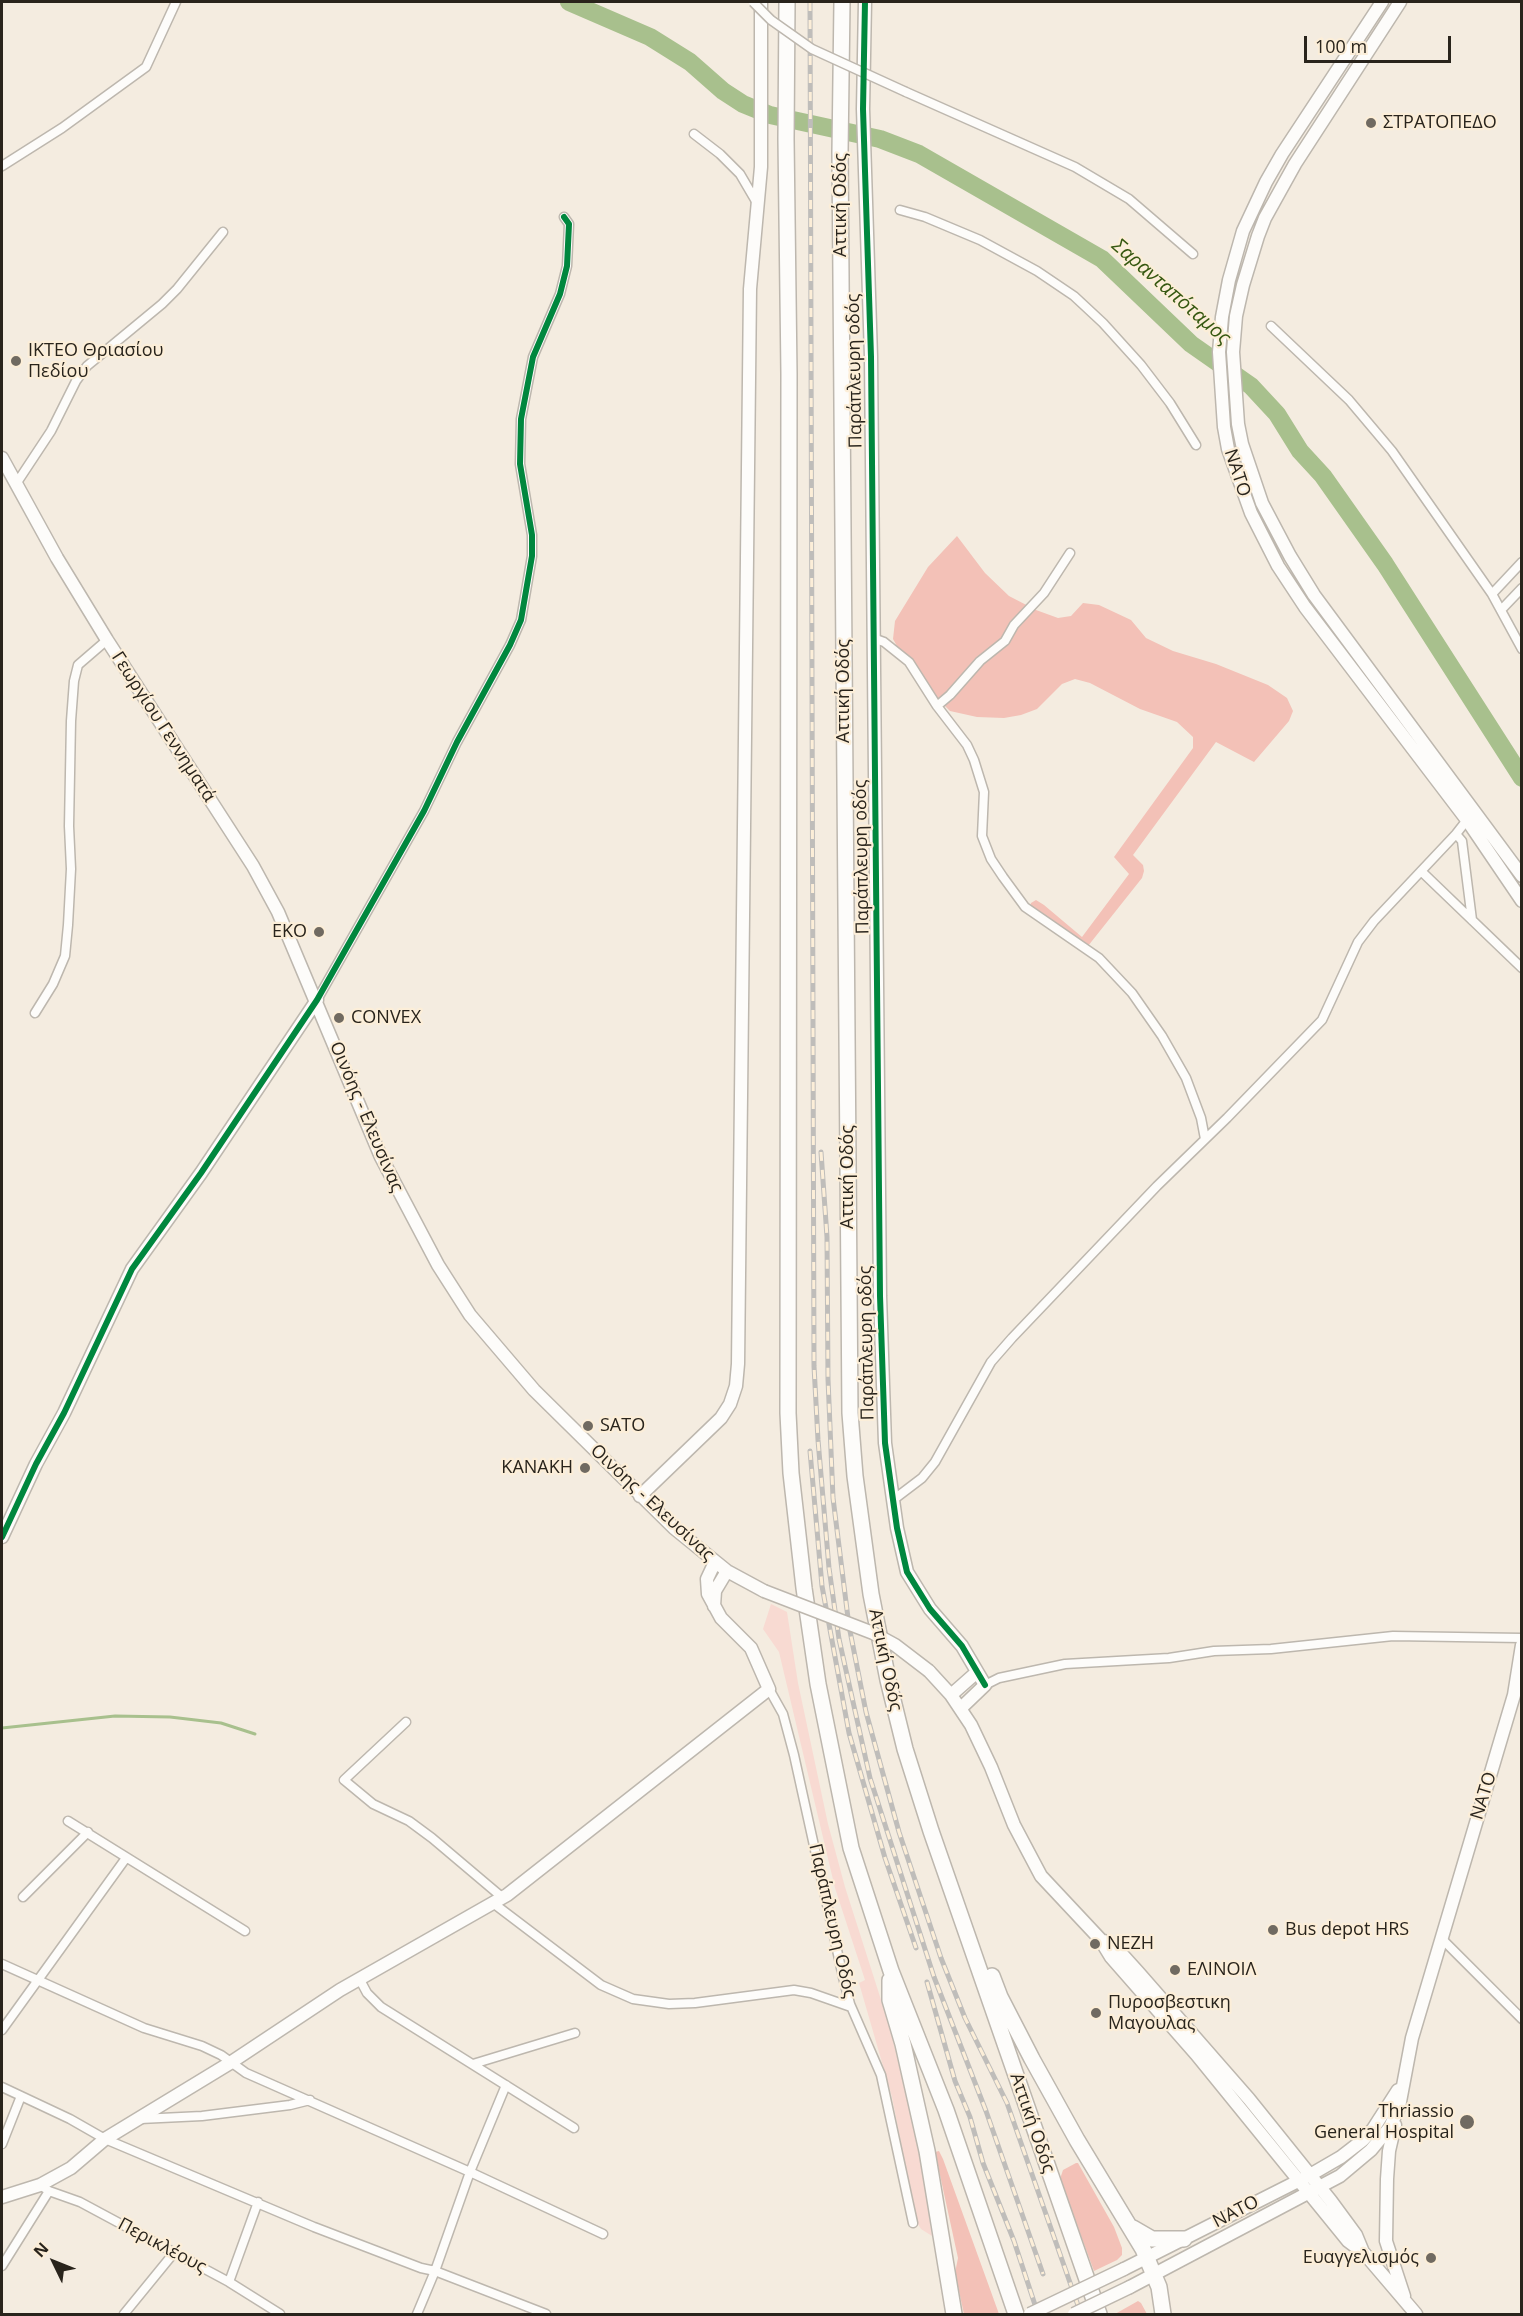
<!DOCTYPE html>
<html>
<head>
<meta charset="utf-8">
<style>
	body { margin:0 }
	#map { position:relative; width:1523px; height:2316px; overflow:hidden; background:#f4ece0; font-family:"Open Sans",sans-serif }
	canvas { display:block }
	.frame { position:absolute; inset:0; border:3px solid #29241c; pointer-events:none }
	.north { position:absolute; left:24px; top:2232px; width:60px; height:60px; -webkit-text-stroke:4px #fceed8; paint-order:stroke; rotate:313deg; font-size:16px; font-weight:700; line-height:24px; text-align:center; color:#29241c }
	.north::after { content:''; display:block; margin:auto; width:21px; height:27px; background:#29241c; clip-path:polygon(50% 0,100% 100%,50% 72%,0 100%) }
	.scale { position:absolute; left:1304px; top:36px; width:147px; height:27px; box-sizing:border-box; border:3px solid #29241c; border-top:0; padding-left:8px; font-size:18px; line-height:21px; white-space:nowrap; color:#29241c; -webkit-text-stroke:4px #fceed8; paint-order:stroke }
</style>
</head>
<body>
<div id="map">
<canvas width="1523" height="2316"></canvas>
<div class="frame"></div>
<div class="north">N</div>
<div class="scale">100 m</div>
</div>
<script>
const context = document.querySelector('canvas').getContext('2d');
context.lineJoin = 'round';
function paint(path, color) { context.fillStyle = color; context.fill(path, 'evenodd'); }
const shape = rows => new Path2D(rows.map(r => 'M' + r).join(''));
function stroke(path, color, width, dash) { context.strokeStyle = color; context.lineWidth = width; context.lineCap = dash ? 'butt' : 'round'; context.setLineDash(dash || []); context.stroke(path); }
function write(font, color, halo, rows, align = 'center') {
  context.font = font + ' "Open Sans",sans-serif'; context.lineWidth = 4.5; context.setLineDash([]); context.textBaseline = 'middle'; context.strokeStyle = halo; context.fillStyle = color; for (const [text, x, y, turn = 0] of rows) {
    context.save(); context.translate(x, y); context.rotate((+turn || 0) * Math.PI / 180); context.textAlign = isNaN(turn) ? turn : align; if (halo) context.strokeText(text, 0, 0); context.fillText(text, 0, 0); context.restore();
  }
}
const green = shape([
	[771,1604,787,1612,798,1683,828,1824,845,1887,890,2028,902,2078,922,2167,932,2236,921,2229,916,2221,892,2097,859,1983,865,1980,835,1888,779,1652,763,1629]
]);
const forest = shape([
	[957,536,985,573,1009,596,1036,610,1058,618,1071,616,1083,603,1099,605,1131,620,1146,638,1173,651,1216,664,1268,685,1287,698,1293,711,1289,721,1254,762,1216,742,1133,855,1143,865,1144,871,1142,878,1088,946,1030,907,1031,903,1036,900,1044,905,1082,937,1129,874,1114,857,1193,748,1193,737,1177,722,1140,709,1090,683,1075,679,1062,684,1037,709,1021,715,1004,718,977,717,950,711,937,698,915,665,898,648,893,639,895,621,928,567],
	[939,2151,943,2159,999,2314,964,2314,955,2273,958,2258,935,2152],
	[1076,2163,1078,2163,1114,2227,1122,2248,1122,2255,1117,2260,1094,2271,1060,2179,1063,2170],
	[1138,2301,1141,2303,1147,2314,1115,2314]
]);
const stream = shape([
	[2,1728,115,1716,170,1717,221,1723,255,1734]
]);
const river = shape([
	[569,2,650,37,690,62,723,91,743,104,770,115,880,139,919,154,1102,259,1191,344,1251,386,1277,414,1300,451,1323,476,1385,564,1522,778]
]);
const street = shape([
	[906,92,1075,167,1129,199,1193,254],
	[694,134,720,154,740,174,757,203],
	[2,166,62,128,146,67,176,2],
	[900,210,925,217,980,240,1037,271,1074,296,1103,323,1141,365,1170,403,1196,445],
	[1271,326,1349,400,1392,451,1492,594,1522,649],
	[16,484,51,431,76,381,87,366,162,304,177,289,223,232],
	[1492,594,1522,562],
	[1501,610,1522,588],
	[873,638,884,642,909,662,937,706,967,745,974,760,984,792,982,836,991,859,1003,877,1025,907,1099,958,1132,993,1162,1036,1186,1078,1201,1118,1205,1139],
	[937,706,950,695,980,661,1005,641,1014,625,1044,593,1070,553],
	[1456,834,1462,841,1472,920],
	[1421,871,1522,968],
	[317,1000,424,811,457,742,510,645,521,620,532,556,532,535,520,464,521,419,533,357,560,294,567,266,569,224,564,217],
	[35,1013,53,984,65,956,68,925,71,869,69,826,71,721,74,681,78,665,107,640],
	[893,1500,922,1478,935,1462,991,1362,1012,1338,1157,1186,1227,1118,1322,1020,1358,942,1374,921,1456,834,1467,820],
	[985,1685,999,1678,1065,1664,1169,1658,1214,1651,1271,1649,1393,1636,1522,1638],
	[769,1689,783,1714,794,1755,843,1977,850,2004,881,2075,913,2223],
	[406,1722,344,1780,373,1804,409,1821,432,1838,503,1898],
	[68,1821,245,1931],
	[23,1897,88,1832],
	[493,1903,601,1985,633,1999,669,2004,695,2003,794,1990,811,1993,851,2007],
	[1441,1938,1522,2019],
	[2,1964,144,2028,202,2046,221,2055,246,2073,470,2172,603,2234],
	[359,1978,367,1993,381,2007,574,2128],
	[2,2030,126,1858],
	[473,2064,575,2033],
	[2,2087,70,2119,105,2139,314,2227,421,2268,435,2271,546,2314],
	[140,2119,202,2116,290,2105,310,2100],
	[2,2144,21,2096],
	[40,2185,49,2191,80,2202,229,2282,280,2314],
	[2,2266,49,2191],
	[229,2282,258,2202],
	[124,2314,173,2254],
	[417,2314,435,2271,470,2172,506,2085]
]);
const secondary = shape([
	[865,2,863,109,871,357,880,1296,885,1443,897,1528,907,1572,930,1609,962,1646,985,1685,961,1708],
	[1382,2,1282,154,1266,182,1243,231,1229,280,1222,317,1219,352,1224,427,1228,449,1251,513,1278,566,1305,607,1467,820,1522,901],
	[1400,2,1295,164,1265,218,1258,236,1243,285,1236,316,1233,352,1238,424,1242,444,1262,503,1290,556,1314,595,1522,876],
	[2,458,57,558,107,640,253,866,278,912,381,1157,438,1265,470,1315,534,1390,674,1528,727,1571,764,1591],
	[640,1496,721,1418,730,1404,736,1386,738,1364,750,289,761,167,761,2],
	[2,1537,36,1464,64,1413,132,1269,201,1173,317,1000],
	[714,1606,715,1591,727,1571],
	[929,1671,951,1695,971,1725,991,1767,1014,1825,1041,1876,1100,1939,1111,1957,1196,2054,1348,2241,1364,2253,1416,2314],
	[951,1695,977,1672],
	[1104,1941,1119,1951,1138,1972,1249,2099,1331,2201,1356,2235,1363,2252],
	[1395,2125,1389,2151,1387,2179,1386,2241,1404,2296],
	[2,2197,40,2185,71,2168,105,2139,230,2063,340,1990,507,1895,769,1689,751,1648,721,1618,708,1594,707,1579,715,1562],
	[1124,2269,1310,2175,1341,2157,1363,2140,1373,2129,1398,2090],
	[1130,2287,1340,2176,1371,2150,1390,2127,1399,2107,1412,2038,1514,1695,1522,1645]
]);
const highway = shape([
	[787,2,786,139,789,374,788,1413,791,1473,804,1588,818,1684,851,1848,891,1971,946,2110,1016,2314],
	[842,2,840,152,850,1413,855,1476,871,1594,888,1680,905,1749,931,1831,1099,2314],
	[992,1976,1000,1997,1032,2059,1077,2140,1143,2249,1159,2287,1163,2314],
	[890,1980,890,2000,903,2044,927,2151,954,2314],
	[1133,2228,1152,2239,1184,2239]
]);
const rail = shape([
	[810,2,814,1366,818,1440,829,1568,839,1639,870,1778,934,1977,986,2111,1043,2274],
	[821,1152,827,1237,828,1379,833,1498,849,1626,866,1712,899,1832,941,1958,965,2018,1007,2103,1081,2314],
	[810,1451,822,1586,849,1733,885,1858,916,1948],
	[927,1982,955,2081,970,2117,983,2163,1014,2241,1038,2314]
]);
const streetBridge = shape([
	[753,2,771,20,812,49,906,92]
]);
const secondaryBridge = shape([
	[764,1591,873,1633,895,1645,929,1671],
	[1030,2314,1124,2269],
	[1074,2314,1130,2287]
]);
const cycleway = shape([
	[865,2,863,109,871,357,880,1296,885,1443,897,1528,907,1572,930,1609,962,1646,985,1685],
	[2,1537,36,1464,64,1413,132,1269,201,1173,317,1000,424,811,457,742,510,645,521,620,532,556,532,535,520,464,521,419,533,357,560,294,567,266,569,224,564,217]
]);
const markers = [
	[1371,123,6,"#706a61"],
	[16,361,6,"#706a61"],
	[319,932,6,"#706a61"],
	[339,1018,6,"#706a61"],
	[588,1426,6,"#706a61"],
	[585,1468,6,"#706a61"],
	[1273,1930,6,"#706a61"],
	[1095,1944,6,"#706a61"],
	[1175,1970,6,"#706a61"],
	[1096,2013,6,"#706a61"],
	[1467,2122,8,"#706a61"],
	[1431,2258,6,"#706a61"]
];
const poiNames = [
	["ΣΤΡΑΤΟΠΕΔΟ",1383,123],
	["ΙΚΤΕΟ Θριασίου",28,351],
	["Πεδίου",28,372],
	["EKO",307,932,"right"],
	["CONVEX",351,1018],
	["SATO",600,1426],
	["ΚΑΝΑΚΗ",573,1468,"right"],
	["Bus depot HRS",1285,1930],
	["ΝΕΖΗ",1107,1944],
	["ΕΛΙΝΟΙΛ",1187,1970],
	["Πυροσβεστικη",1108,2003],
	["Μαγουλας",1108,2024],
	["Thriassio",1454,2112,"right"],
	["General Hospital",1454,2133,"right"],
	["Ευαγγελισμός",1419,2258,"right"]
];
const streetNames = [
	["Αττική Οδός",841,205,-90],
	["Παράπλευρη οδός",855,371,-91],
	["ΝΑΤΟ",1237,473,72],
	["Αττική Οδός",844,691,-90],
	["Γεωργίου Γεννηματά",163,727,57],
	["Παράπλευρη οδός",862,857,-91],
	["Οινόης - Ελευσίνας",366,1117,67],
	["Αττική Οδός",848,1177,-90],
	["Παράπλευρη οδός",867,1343,-91],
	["Οινόης - Ελευσίνας",652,1503,43],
	["Αττική Οδός",885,1660,78],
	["ΝΑΤΟ",1484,1796,-73],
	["Παράπλευρη Οδός",832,1921,77],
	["Αττική Οδός",1032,2123,71],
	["ΝΑΤΟ",1236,2212,-27],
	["Περικλέους",162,2246,28]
];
const waterNames = [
	["Σαρανταπόταμος",1171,292,41]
];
paint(green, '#f8dad2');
paint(forest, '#f3c1b7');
stroke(stream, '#a8c08d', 3);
stroke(river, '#a8c08d', 18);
stroke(street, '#bdb7ae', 11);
stroke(secondary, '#bdb7ae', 15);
stroke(highway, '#bdb7ae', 18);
stroke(street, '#fdfcfa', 8);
stroke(secondary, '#fdfcfa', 12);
stroke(highway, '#fdfcfa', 15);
stroke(rail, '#bfbdba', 5);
stroke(rail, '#fceed8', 3, [9]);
stroke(streetBridge, '#bdb7ae', 11, []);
stroke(secondaryBridge, '#bdb7ae', 15, []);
stroke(streetBridge, '#fdfcfa', 8);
stroke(secondaryBridge, '#fdfcfa', 12);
stroke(cycleway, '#00873e', 6);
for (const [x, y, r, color] of markers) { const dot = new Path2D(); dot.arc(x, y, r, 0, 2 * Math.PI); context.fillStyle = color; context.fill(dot); stroke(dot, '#fceed8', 2); }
write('18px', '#29241c', '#fceed8', poiNames, 'left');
write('18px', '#29241c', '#fceed8', streetNames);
write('italic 20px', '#365811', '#fceed8', waterNames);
</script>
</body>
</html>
